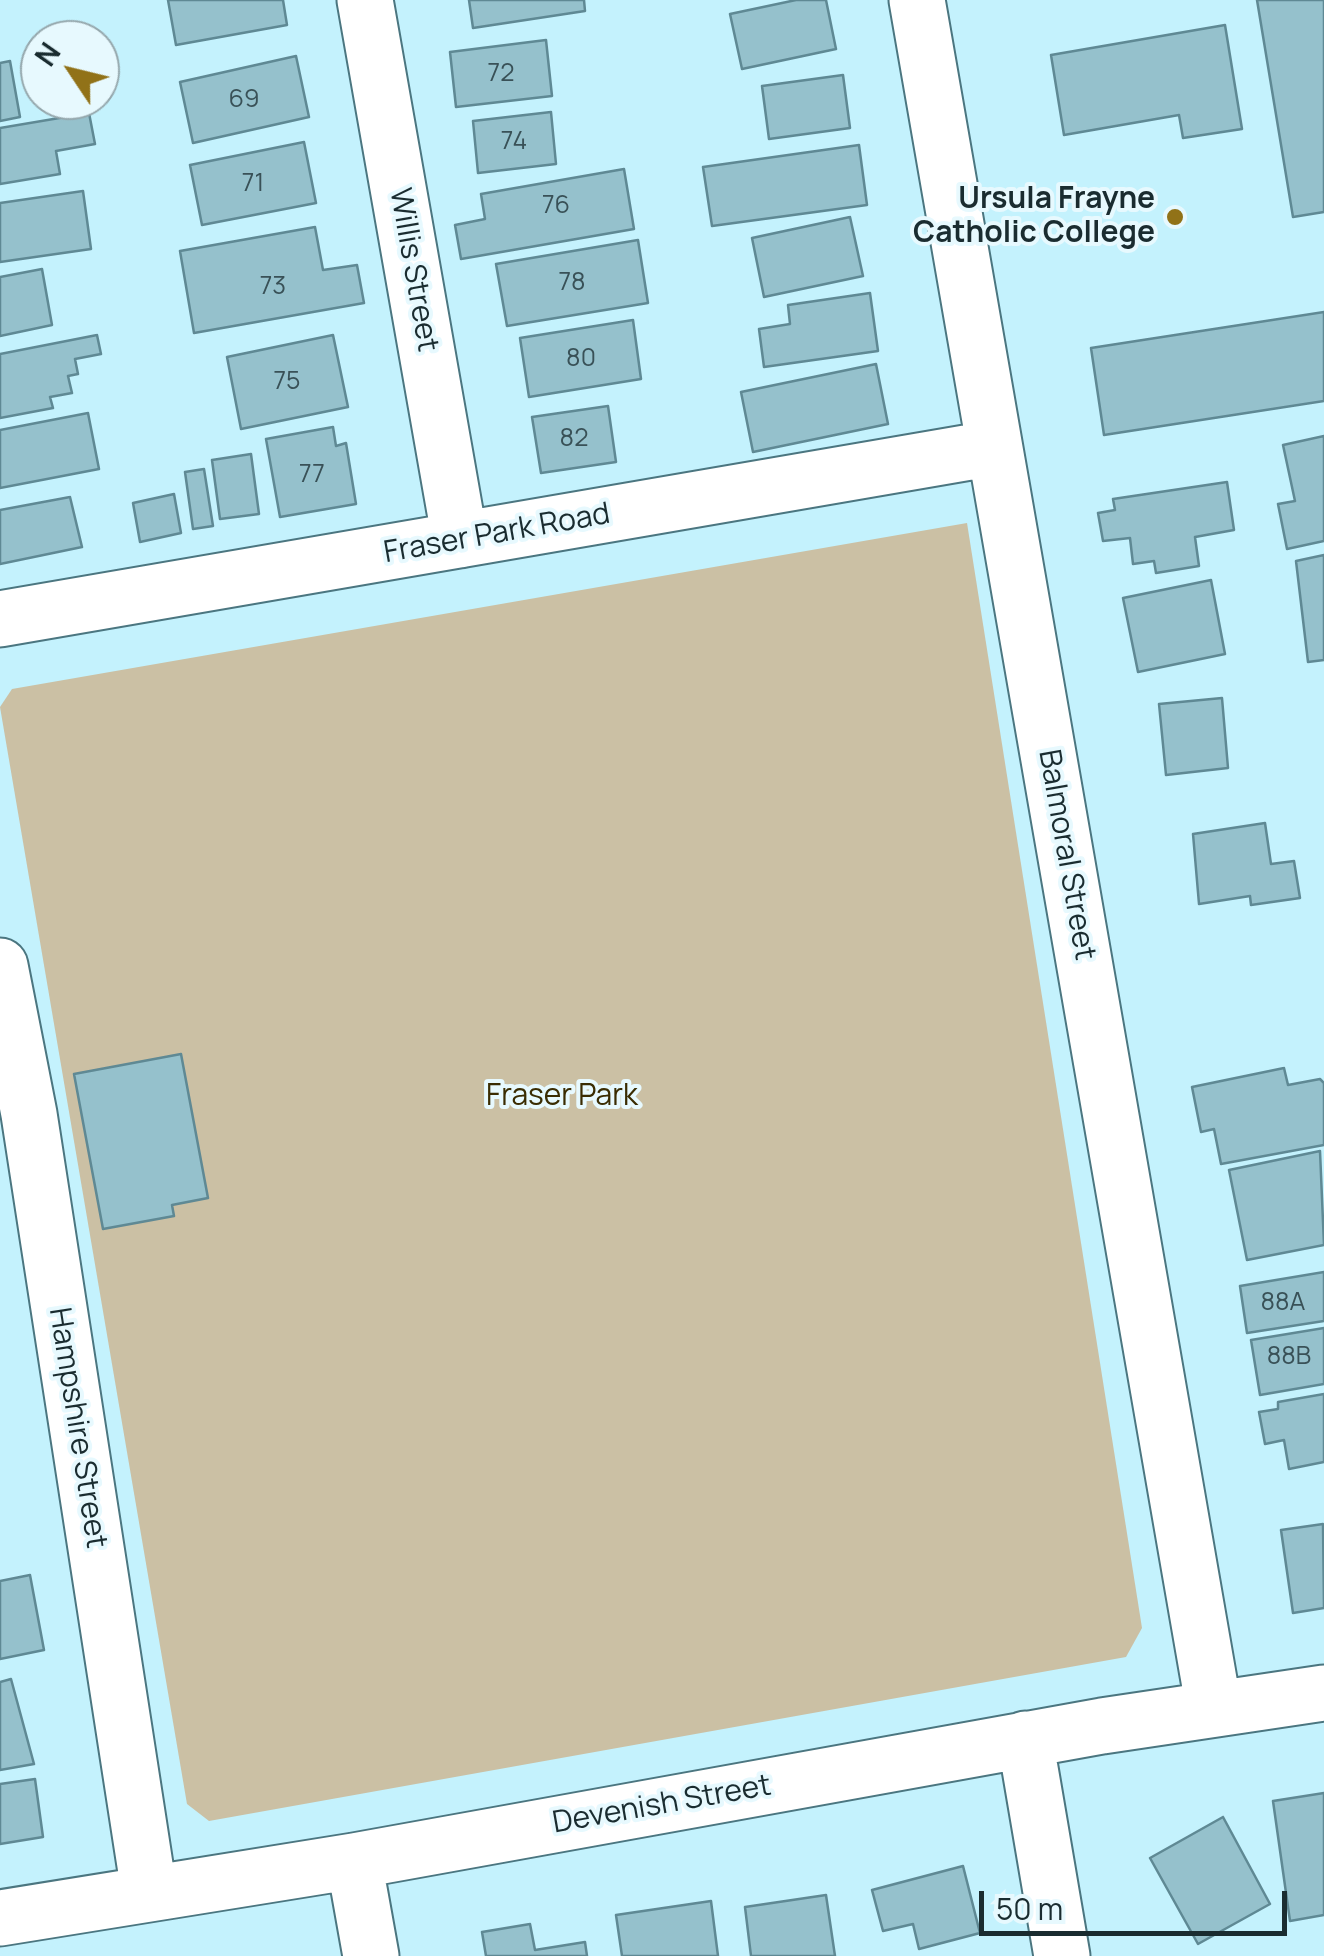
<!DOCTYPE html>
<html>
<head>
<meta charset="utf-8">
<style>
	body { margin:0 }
	#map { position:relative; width:1324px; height:1956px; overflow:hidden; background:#c4f2fd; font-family:Manrope,sans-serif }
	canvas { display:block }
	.north { position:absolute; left:20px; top:20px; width:100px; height:100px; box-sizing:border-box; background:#e7f9fe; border:2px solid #95a7ac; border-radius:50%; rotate:305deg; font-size:28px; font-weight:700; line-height:40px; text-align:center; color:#1a2c30 }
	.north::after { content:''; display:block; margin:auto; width:35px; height:45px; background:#917218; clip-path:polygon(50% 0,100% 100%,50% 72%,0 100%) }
	.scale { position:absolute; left:979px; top:1891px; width:308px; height:45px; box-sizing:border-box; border:5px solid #1a2c30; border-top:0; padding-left:12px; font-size:30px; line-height:35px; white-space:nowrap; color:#1a2c30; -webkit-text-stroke:8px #e7f9fe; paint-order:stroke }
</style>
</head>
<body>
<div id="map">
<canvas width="1324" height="1956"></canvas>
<div class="north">N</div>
<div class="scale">50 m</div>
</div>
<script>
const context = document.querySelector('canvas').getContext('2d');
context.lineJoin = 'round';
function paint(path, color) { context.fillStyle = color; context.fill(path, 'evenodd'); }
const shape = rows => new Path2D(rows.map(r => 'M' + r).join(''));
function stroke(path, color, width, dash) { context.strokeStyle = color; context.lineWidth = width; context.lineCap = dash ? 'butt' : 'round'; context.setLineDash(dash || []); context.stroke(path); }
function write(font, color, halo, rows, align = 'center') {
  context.font = font + ' Manrope,sans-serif'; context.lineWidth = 8; context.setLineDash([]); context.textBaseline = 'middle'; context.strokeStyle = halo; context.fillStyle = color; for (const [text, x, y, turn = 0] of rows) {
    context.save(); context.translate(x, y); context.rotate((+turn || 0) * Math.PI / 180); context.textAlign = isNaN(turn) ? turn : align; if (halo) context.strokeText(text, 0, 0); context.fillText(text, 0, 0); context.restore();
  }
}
const green = shape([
	[967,523,1142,1628,1126,1657,209,1821,187,1804,0,707,12,689]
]);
const building = shape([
	[168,0,283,0,287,25,176,45,168,0],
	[469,0,584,0,585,11,473,28,469,0],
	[796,0,826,0,836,49,742,69,730,14,796,0],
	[1257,0,1324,0,1324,212,1293,217,1257,0],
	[1225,25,1242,129,1183,138,1179,115,1064,135,1051,55,1225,25],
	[546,40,552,96,456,107,450,52,546,40],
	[296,56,309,117,193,143,180,82,296,56],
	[10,61,20,117,0,121,0,63,10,61],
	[843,75,850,128,769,139,762,86,843,75],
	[551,112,556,164,478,173,473,121,551,112],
	[89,113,95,144,56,151,60,174,0,184,0,128,89,113],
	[304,142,316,203,202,225,190,165,304,142],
	[859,145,867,205,712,226,703,167,859,145],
	[624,169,634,229,461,259,455,225,485,219,481,194,624,169],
	[83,191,91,249,0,262,0,203,83,191],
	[850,217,863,276,764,297,752,238,850,217],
	[315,227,323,270,357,265,364,303,194,333,180,251,315,227],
	[638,240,648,303,507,326,496,264,638,240],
	[42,269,52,325,0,336,0,277,42,269],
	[870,293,878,351,764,367,759,329,790,324,788,305,870,293],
	[1324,312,1324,401,1104,435,1091,348,1324,312],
	[633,320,641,379,529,397,520,338,633,320],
	[97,335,101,354,75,359,78,374,68,376,72,393,50,397,53,408,0,418,0,354,97,335],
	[333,335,348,407,241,429,227,357,333,335],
	[876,364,888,424,753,452,741,392,876,364],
	[608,406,616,462,541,473,532,417,608,406],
	[88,413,99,469,0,488,0,430,88,413],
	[333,427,336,446,346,443,356,504,280,517,266,439,333,427],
	[1324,436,1324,541,1287,549,1278,504,1295,501,1283,445,1324,436],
	[251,454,259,514,220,519,212,460,251,454],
	[204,469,213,526,193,529,185,472,204,469],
	[1227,482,1234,530,1195,537,1199,566,1156,573,1154,561,1133,564,1130,538,1103,541,1098,513,1115,510,1113,499,1227,482],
	[174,494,181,533,140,542,133,503,174,494],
	[70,497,82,547,0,564,0,510,70,497],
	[1324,555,1324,660,1308,662,1296,561,1324,555],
	[1211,580,1225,654,1138,672,1123,598,1211,580],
	[1222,698,1228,768,1166,775,1159,704,1222,698],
	[1265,823,1271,864,1294,861,1300,898,1251,905,1250,896,1199,904,1193,834,1265,823],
	[181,1054,208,1198,172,1205,174,1216,103,1229,74,1074,181,1054],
	[1284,1068,1288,1085,1320,1079,1324,1083,1324,1145,1221,1164,1214,1129,1201,1132,1192,1087,1284,1068],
	[1320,1151,1324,1245,1247,1260,1229,1170,1320,1151],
	[1324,1272,1324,1321,1247,1333,1240,1286,1324,1272],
	[1324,1328,1324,1384,1260,1395,1251,1340,1324,1328],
	[1324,1394,1324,1462,1289,1469,1284,1440,1265,1444,1259,1412,1278,1409,1278,1402,1324,1394],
	[1323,1524,1324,1608,1293,1613,1281,1530,1323,1524],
	[30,1575,44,1650,0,1659,0,1581,30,1575],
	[11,1679,34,1764,0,1770,0,1682,11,1679],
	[35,1779,43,1837,0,1844,0,1784,35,1779],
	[1324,1793,1324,1915,1290,1921,1273,1801,1324,1793],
	[1223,1817,1270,1904,1198,1944,1150,1858,1223,1817],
	[963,1866,980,1933,919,1949,913,1924,883,1931,872,1890,963,1866],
	[826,1895,835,1956,751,1956,745,1907,826,1895],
	[711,1901,718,1956,622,1956,616,1915,711,1901],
	[530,1924,535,1950,585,1942,587,1956,486,1956,482,1932,530,1924]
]);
const minor = shape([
	[365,0,460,540],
	[917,0,1214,1709],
	[0,619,994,448],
	[0,966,29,1114,149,1891],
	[1025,1739,1062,1956],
	[354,1861,371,1956],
	[0,1918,354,1861,1102,1726,1324,1693]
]);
const markers = [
	[1175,217,10,"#917218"]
];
const numberNames = [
	["72",501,74],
	["69",244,100],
	["74",514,142],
	["71",253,184],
	["76",556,206],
	["78",572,283],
	["73",273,287],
	["80",581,359],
	["75",287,382],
	["82",574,439],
	["77",312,475],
	["88A",1283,1303],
	["88B",1289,1357]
];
const poiNames = [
	["Ursula Frayne",1155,200],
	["Catholic College",1155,234]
];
const streetNames = [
	["Willis Street",413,270,80],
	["Fraser Park Road",497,534,-10],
	["Balmoral Street",1066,855,80],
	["Hampshire Street",77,1428,81],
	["Devenish Street",662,1805,-10]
];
const parkNames = [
	["Fraser Park",562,1097]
];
paint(green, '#cbc0a4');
paint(building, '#95c1cc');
stroke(building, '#5f8994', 2.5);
stroke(minor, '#4b7680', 59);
stroke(minor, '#fff', 55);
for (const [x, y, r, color] of markers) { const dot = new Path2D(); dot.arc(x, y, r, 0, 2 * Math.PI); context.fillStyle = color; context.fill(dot); stroke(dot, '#e7f9fe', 4); }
write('25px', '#395157', null, numberNames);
write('bold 30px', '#1a2c30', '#e7f9fe', poiNames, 'right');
write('30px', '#1a2c30', '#e7f9fe', streetNames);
write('30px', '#3a2c02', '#e7f9fe', parkNames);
</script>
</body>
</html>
